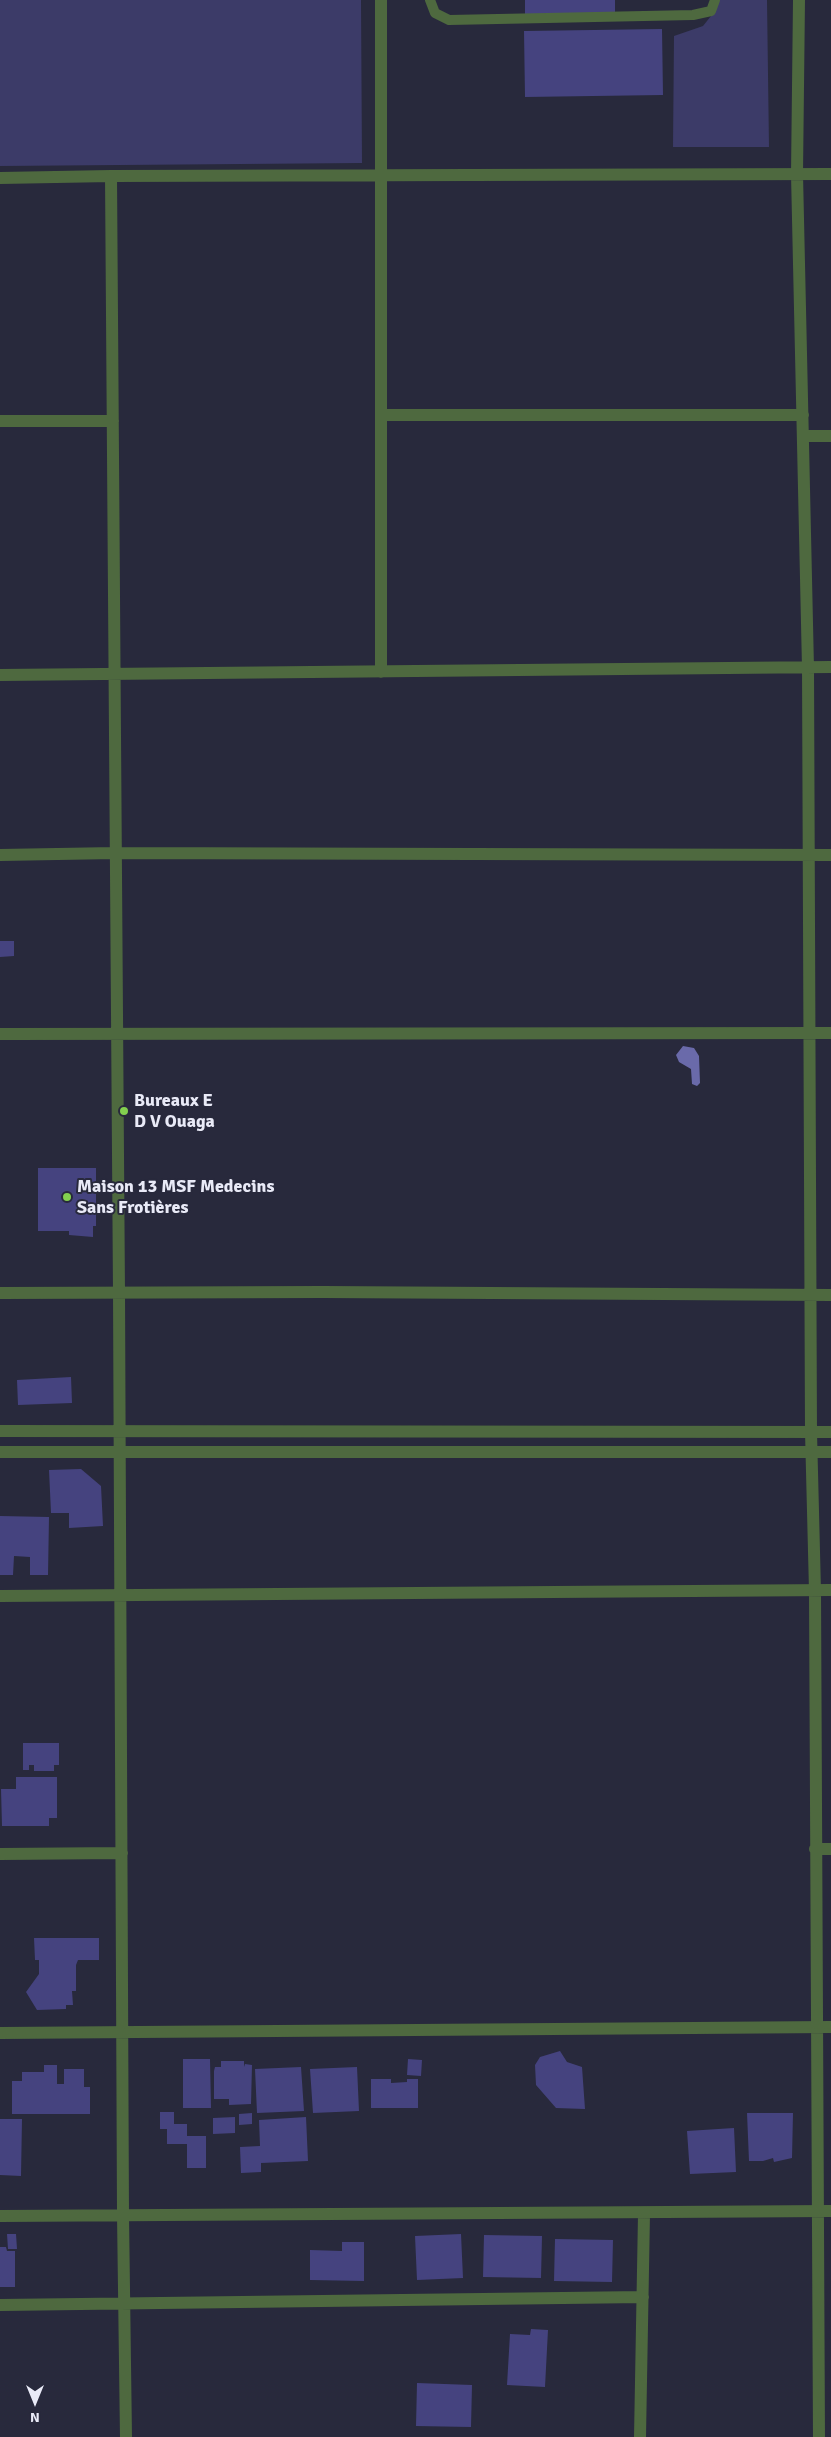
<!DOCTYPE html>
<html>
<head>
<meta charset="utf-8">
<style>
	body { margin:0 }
	#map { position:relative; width:831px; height:2437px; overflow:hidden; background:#28293c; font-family:Signika,sans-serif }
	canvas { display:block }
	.north { position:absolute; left:10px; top:2377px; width:50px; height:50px; -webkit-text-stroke:4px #28293c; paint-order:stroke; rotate:180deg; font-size:14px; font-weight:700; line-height:20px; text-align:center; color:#e9eaf7 }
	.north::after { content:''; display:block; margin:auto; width:18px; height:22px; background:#e9eaf7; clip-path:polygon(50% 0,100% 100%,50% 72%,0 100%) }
</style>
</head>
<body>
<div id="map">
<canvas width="831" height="2437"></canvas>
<div class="north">N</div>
</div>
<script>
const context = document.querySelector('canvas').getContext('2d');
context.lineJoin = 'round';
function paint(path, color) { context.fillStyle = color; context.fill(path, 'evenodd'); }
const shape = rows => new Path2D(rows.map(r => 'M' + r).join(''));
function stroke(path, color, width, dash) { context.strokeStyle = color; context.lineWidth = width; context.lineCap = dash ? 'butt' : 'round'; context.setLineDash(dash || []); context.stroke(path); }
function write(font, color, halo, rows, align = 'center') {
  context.font = font + ' Signika,sans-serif'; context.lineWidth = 4; context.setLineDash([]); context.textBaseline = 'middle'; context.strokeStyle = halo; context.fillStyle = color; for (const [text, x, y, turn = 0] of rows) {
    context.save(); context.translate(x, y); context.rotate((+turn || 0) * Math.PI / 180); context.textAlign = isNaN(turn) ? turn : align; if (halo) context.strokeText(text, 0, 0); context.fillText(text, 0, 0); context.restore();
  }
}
const green = shape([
	[0,0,361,0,362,163,0,166],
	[715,0,767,0,769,147,673,147,674,36,703,26,711,16]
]);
const water = shape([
	[683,1046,694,1048,699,1056,700,1083,697,1086,692,1084,691,1069,679,1062,676,1055]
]);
const building = shape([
	[525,0,615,0,615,15,525,14],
	[662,29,663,95,525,97,524,31],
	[0,941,14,941,14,956,0,957],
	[38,1168,96,1168,96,1226,93,1226,93,1237,69,1235,69,1231,38,1231],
	[71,1377,72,1403,18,1405,17,1380],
	[81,1469,101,1486,103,1526,69,1528,69,1513,51,1513,49,1470],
	[0,1516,49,1517,48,1575,30,1575,30,1557,14,1556,13,1575,0,1575],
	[23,1743,59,1743,59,1765,54,1765,54,1771,34,1771,34,1765,29,1765,29,1770,23,1770],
	[16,1777,57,1777,57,1818,49,1818,49,1826,2,1826,1,1789,16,1789],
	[34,1938,99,1938,99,1960,78,1960,76,1965,76,1991,72,1991,73,2005,66,2005,66,2009,37,2010,26,1992,39,1974,39,1960,35,1960],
	[560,2051,567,2062,582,2067,585,2109,556,2108,536,2085,535,2065,540,2057],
	[183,2059,210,2059,211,2108,183,2108],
	[408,2059,422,2060,421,2076,407,2075],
	[221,2061,244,2061,244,2067,245,2064,252,2065,251,2104,229,2105,229,2099,214,2099,214,2071,215,2067,221,2067],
	[44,2065,57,2065,57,2084,64,2084,64,2069,84,2069,84,2087,90,2087,90,2114,12,2114,12,2081,22,2081,22,2072,44,2072],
	[301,2067,304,2111,257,2113,255,2069],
	[357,2067,359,2111,313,2113,310,2069],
	[371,2079,391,2079,391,2083,407,2082,407,2079,418,2079,418,2108,371,2108],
	[160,2112,174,2112,174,2124,187,2124,187,2136,206,2136,206,2168,187,2168,187,2144,167,2144,167,2129,160,2129],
	[252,2113,252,2124,239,2125,239,2114],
	[747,2113,793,2113,792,2158,774,2162,773,2158,763,2161,749,2161],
	[235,2117,235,2133,213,2134,213,2118],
	[306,2117,308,2161,261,2163,261,2172,241,2173,240,2147,260,2146,259,2120],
	[0,2119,22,2119,21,2176,0,2175],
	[734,2128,736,2172,690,2174,687,2131],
	[7,2234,16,2234,17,2249,8,2249],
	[461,2234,463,2278,417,2280,415,2236],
	[484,2235,542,2236,541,2278,483,2277],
	[555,2239,613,2240,612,2282,554,2281],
	[342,2242,364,2242,364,2281,310,2280,310,2250,342,2251],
	[0,2247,6,2247,7,2251,15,2251,15,2287,0,2287],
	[531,2329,548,2330,545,2387,507,2385,510,2334,530,2335],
	[417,2383,472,2385,471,2427,416,2426]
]);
const lane = shape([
	[430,0,435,13,449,20,693,15,711,11,715,0]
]);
const street = shape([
	[381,0,381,672],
	[799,0,797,174,808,668,811,1432,815,1591,819,2437],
	[111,176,119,1292,123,2215,126,2437],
	[0,178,111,176,831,174],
	[381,415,803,415],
	[0,421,113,421],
	[804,436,831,436],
	[0,675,831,667],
	[0,855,115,853,831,855],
	[0,1034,831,1033],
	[0,1293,323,1292,831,1295],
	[0,1431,831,1432],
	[0,1452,831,1452],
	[0,1596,831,1590],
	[815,1849,831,1849],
	[0,1854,122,1853],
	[0,2033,831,2027],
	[0,2216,831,2211],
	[0,2305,643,2297],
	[640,2437,644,2214]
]);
const markers = [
	[124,1111,5,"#83d04f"],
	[67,1197,5,"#83d04f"]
];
const poiNames = [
	["Bureaux E",134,1101],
	["D V Ouaga",134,1122],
	["Maison 13 MSF Medecins",77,1187],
	["Sans Frotières",77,1208]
];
paint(green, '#3c3b68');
paint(water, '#6a6aaa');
paint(building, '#45437f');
stroke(lane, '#4e693f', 10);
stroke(street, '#4e693f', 12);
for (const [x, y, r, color] of markers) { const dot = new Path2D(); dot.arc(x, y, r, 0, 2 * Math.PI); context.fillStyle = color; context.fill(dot); stroke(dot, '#28293c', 2); }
write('bold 18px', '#e9eaf7', '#28293c', poiNames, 'left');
</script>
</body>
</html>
